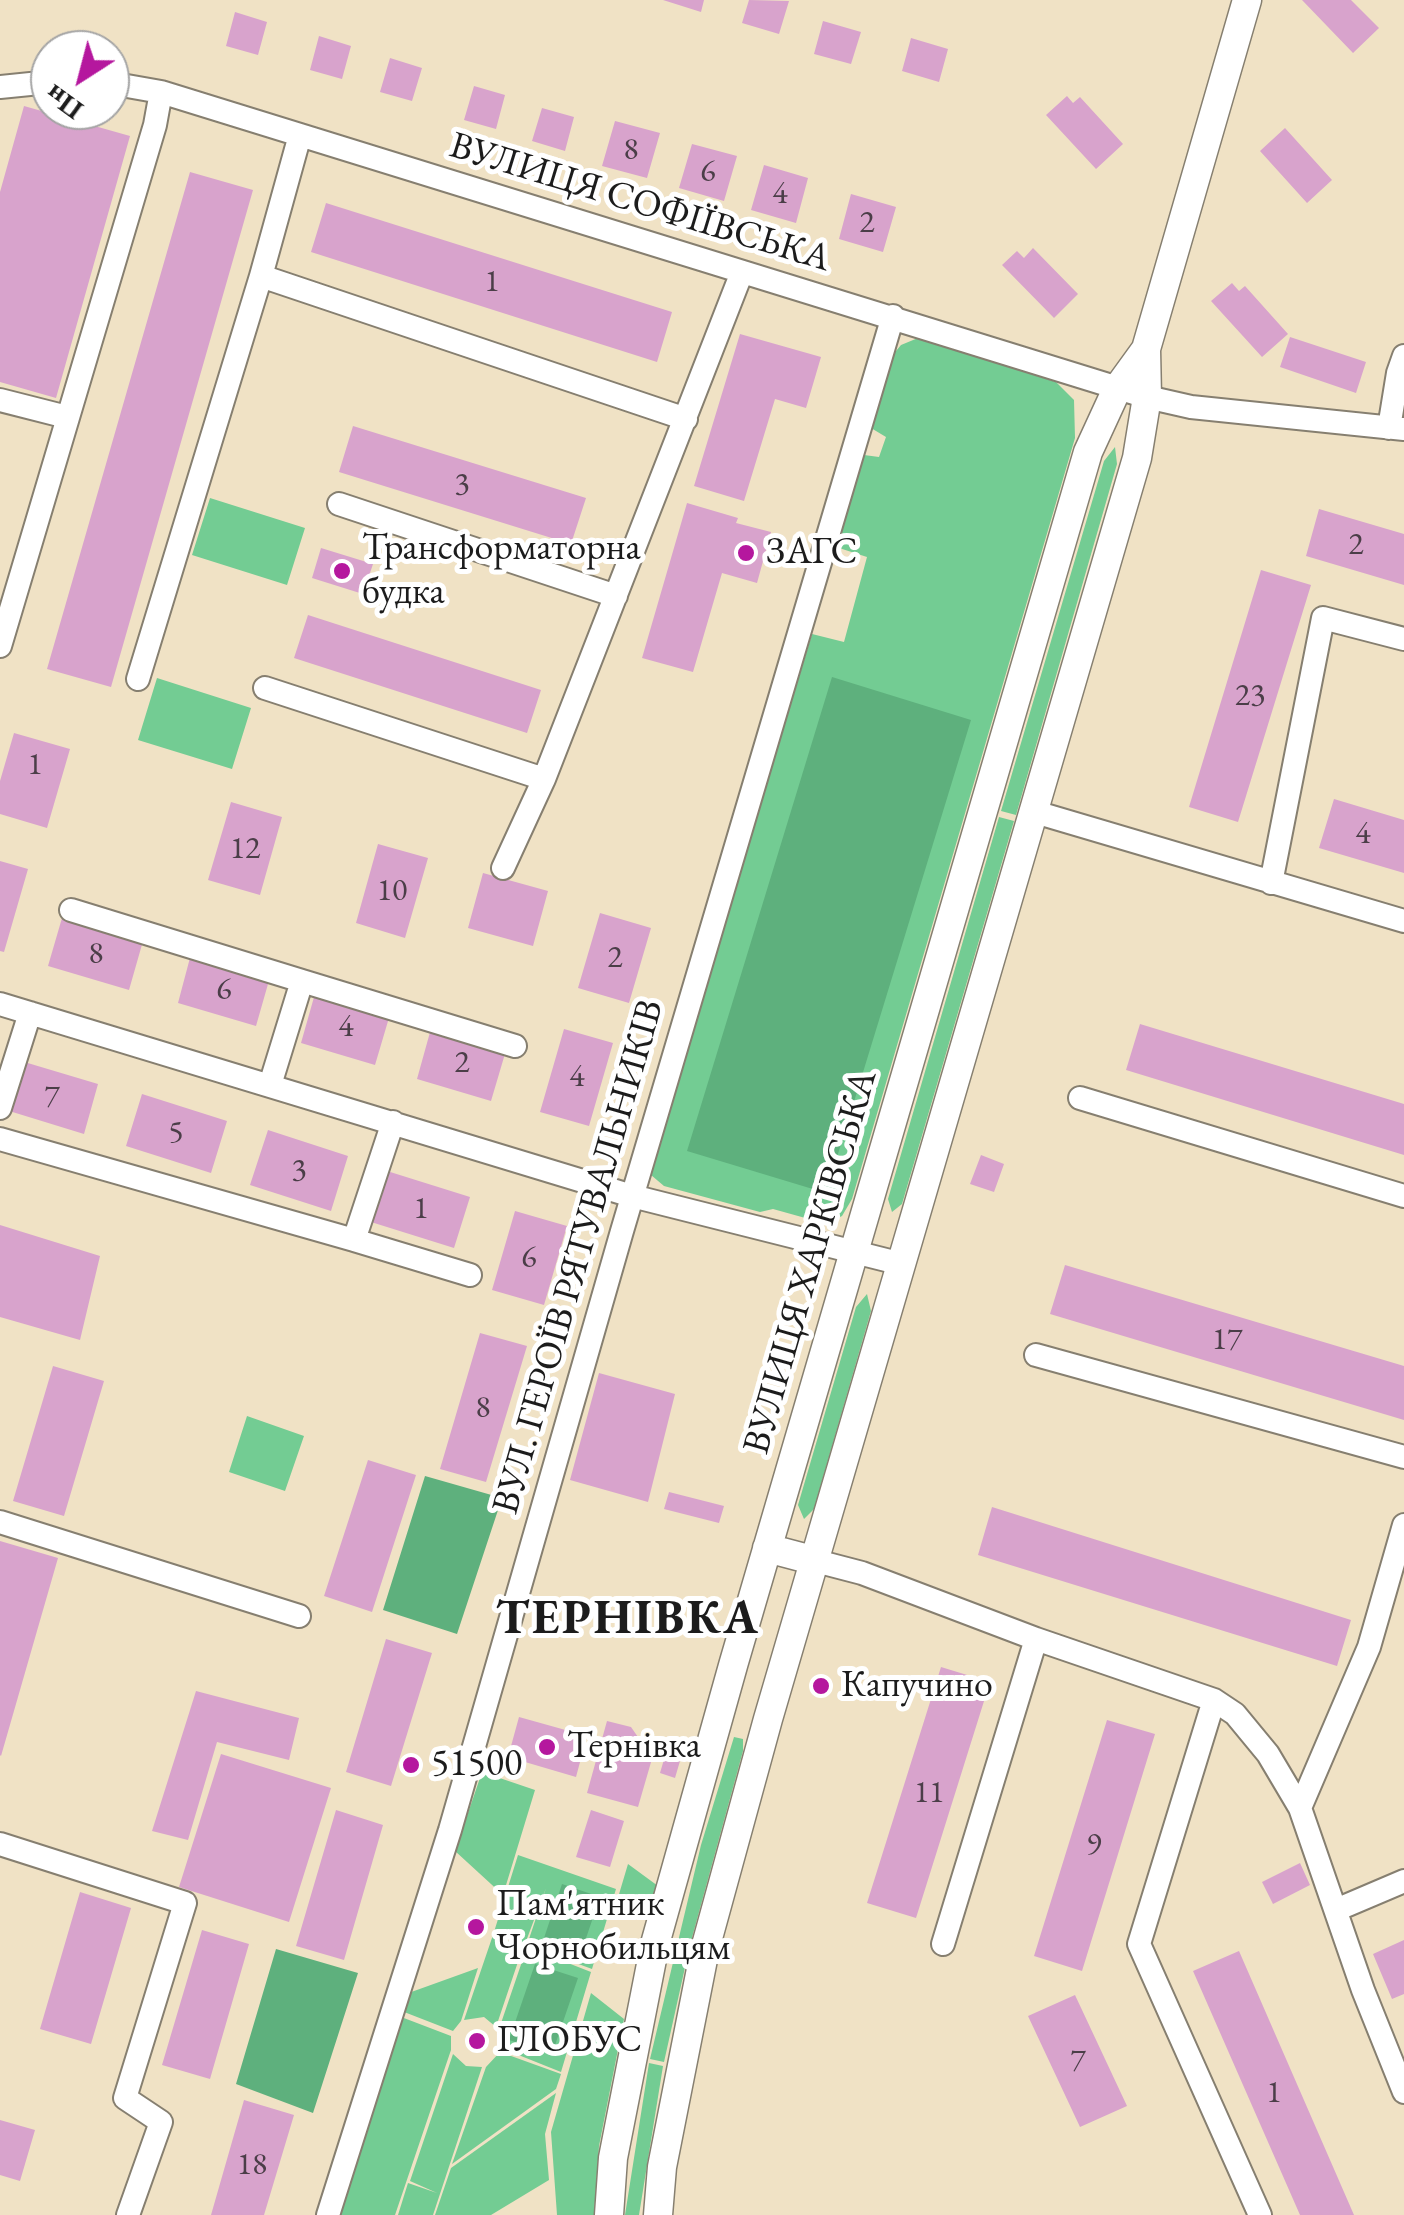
<!DOCTYPE html>
<html>
<head>
<meta charset="utf-8">
<style>
	body { margin:0 }
	#map { position:relative; width:1404px; height:2215px; overflow:hidden; background:#f0e2c5; font-family:"EB Garamond",serif }
	canvas { display:block }
	.north { position:absolute; left:30px; top:30px; width:100px; height:100px; box-sizing:border-box; background:#fff; border:2px solid #a4a4a4; border-radius:50%; rotate:216deg; font-size:28px; font-weight:700; line-height:40px; text-align:center; color:#1c1c1c }
	.north::after { content:''; display:block; margin:auto; width:35px; height:45px; background:#b5179e; clip-path:polygon(50% 0,100% 100%,50% 72%,0 100%) }
</style>
</head>
<body>
<div id="map">
<canvas width="1404" height="2215"></canvas>
<div class="north">Пн</div>
</div>
<script>
const context = document.querySelector('canvas').getContext('2d');
context.lineJoin = 'round';
function paint(path, color) { context.fillStyle = color; context.fill(path, 'evenodd'); }
const shape = rows => new Path2D(rows.map(r => 'M' + r).join(''));
function stroke(path, color, width, dash) { context.strokeStyle = color; context.lineWidth = width; context.lineCap = dash ? 'butt' : 'round'; context.setLineDash(dash || []); context.stroke(path); }
function write(font, color, halo, rows, align = 'center') {
  context.font = font + ' "EB Garamond",serif'; context.lineWidth = 10; context.setLineDash([]); context.textBaseline = 'middle'; context.strokeStyle = halo; context.fillStyle = color; for (const [text, x, y, turn = 0] of rows) {
    context.save(); context.translate(x, y); context.rotate((+turn || 0) * Math.PI / 180); context.textAlign = isNaN(turn) ? turn : align; if (halo) context.strokeText(text, 0, 0); context.fillText(text, 0, 0); context.restore();
  }
}
const green = shape([
	[918,338,1056,382,1074,400,1075,438,852,1199,842,1216,834,1220,816,1221,773,1209,760,1212,664,1186,651,1175,650,1168,812,634,844,642,867,557,836,547,864,455,879,457,886,437,871,428,891,357,901,345],
	[1115,447,1117,464,1016,815,1001,811,1104,461],
	[210,498,305,528,287,585,192,555],
	[157,678,251,708,232,769,138,740],
	[999,817,1014,821,902,1204,892,1212,888,1199],
	[867,1294,871,1311,814,1509,804,1519,798,1505,856,1307],
	[247,1416,304,1436,285,1491,229,1472],
	[734,1737,743,1739,743,1751,690,1945,664,2062,650,2059,701,1845],
	[482,1772,535,1790,503,1895,455,1851],
	[518,1855,616,1889,592,1969,527,1945,546,1888,525,1944,494,1932],
	[628,1864,658,1886,655,1896,614,1911],
	[493,1935,523,1947,496,2027,484,2017,464,2020],
	[527,1947,591,1972,561,2072,501,2048,499,2029],
	[478,1968,461,2021,453,2031,399,2010,403,1995],
	[591,1993,624,2019,599,2146,594,2215,557,2215,551,2132],
	[396,2015,451,2036,451,2050,395,2215,332,2215],
	[500,2052,561,2074,556,2089,452,2164,486,2067],
	[453,2054,466,2066,482,2067,433,2215,398,2215,408,2183,437,2193,410,2181],
	[649,2063,663,2066,639,2215,625,2215],
	[556,2093,545,2134,549,2180,491,2215,435,2215,451,2168]
]);
const forest = shape([
	[832,677,971,720,826,1193,687,1151],
	[425,1476,502,1498,457,1634,383,1610],
	[562,1884,600,1897,582,1950,544,1938],
	[276,1949,358,1973,313,2113,236,2084],
	[535,1964,578,1978,552,2054,509,2040]
]);
const building = shape([
	[663,0,704,0,701,12],
	[749,0,789,1,779,34,742,23],
	[1302,0,1351,0,1379,28,1353,53],
	[235,12,267,22,258,55,226,46],
	[823,21,861,32,851,64,814,54],
	[319,36,351,46,342,79,310,70],
	[911,38,948,49,939,82,902,71],
	[390,58,422,68,412,101,380,92],
	[474,86,505,95,496,129,464,120],
	[1067,96,1073,103,1080,97,1123,144,1096,169,1046,115],
	[24,106,130,136,56,398,0,382,0,192],
	[542,108,574,117,565,151,532,141],
	[615,121,660,133,647,178,602,166],
	[1285,128,1332,180,1307,203,1260,151],
	[692,144,737,156,724,201,679,188],
	[764,165,808,178,796,223,751,210],
	[190,172,253,190,111,687,47,669],
	[851,194,896,207,883,252,839,239],
	[326,203,672,312,657,362,311,252],
	[1033,248,1078,294,1054,318,1002,265,1017,251,1024,258],
	[1232,283,1239,291,1245,286,1288,334,1262,357,1211,301],
	[740,334,821,357,806,408,775,399,744,501,694,486],
	[1290,337,1366,362,1356,393,1280,367],
	[353,426,586,498,571,544,339,472],
	[687,503,738,518,736,523,771,532,757,583,722,573,693,672,642,658],
	[1319,509,1404,534,1404,585,1306,556],
	[321,548,373,564,363,594,312,578],
	[1261,570,1311,585,1238,822,1189,807],
	[308,615,541,690,527,733,294,658],
	[14,733,70,749,47,828,0,814,0,781],
	[1334,799,1404,820,1404,873,1319,848],
	[231,802,282,817,260,895,208,880],
	[378,844,428,858,405,938,356,923],
	[0,861,28,869,4,952,0,951],
	[483,873,548,891,533,946,468,928],
	[600,913,651,928,629,1003,578,988],
	[62,918,143,941,129,990,48,966],
	[191,954,270,977,256,1026,178,1003],
	[316,990,391,1011,375,1065,301,1043],
	[1140,1024,1404,1104,1404,1155,1126,1070],
	[432,1025,507,1047,491,1101,417,1079],
	[564,1029,613,1043,589,1126,540,1112],
	[21,1061,98,1084,84,1134,6,1110],
	[142,1094,227,1121,211,1173,126,1146],
	[268,1130,348,1156,331,1211,250,1185],
	[981,1155,1004,1164,994,1192,970,1184],
	[387,1171,470,1197,454,1248,371,1222],
	[515,1211,567,1226,544,1305,492,1290],
	[0,1225,100,1256,80,1340,0,1317],
	[1065,1265,1404,1366,1404,1420,1050,1314],
	[480,1333,527,1346,486,1482,440,1469],
	[53,1366,104,1381,64,1516,13,1501],
	[599,1373,675,1394,648,1502,570,1480],
	[368,1460,416,1475,372,1612,324,1596],
	[669,1492,724,1506,719,1523,664,1509],
	[992,1507,1351,1620,1337,1666,978,1555],
	[0,1541,58,1558,1,1756,0,1755],
	[386,1639,432,1653,391,1786,346,1772],
	[941,1667,990,1682,916,1918,867,1903],
	[196,1691,299,1718,289,1760,217,1742,188,1840,152,1831],
	[519,1717,587,1736,576,1777,508,1757],
	[1107,1720,1155,1734,1082,1971,1034,1956],
	[607,1721,631,1727,640,1740,656,1745,638,1807,587,1793],
	[221,1754,331,1788,289,1922,179,1887],
	[665,1756,680,1761,675,1778,660,1773],
	[336,1810,383,1825,344,1960,296,1946],
	[591,1810,624,1821,610,1867,576,1857],
	[1300,1863,1310,1885,1273,1904,1262,1882],
	[80,1892,131,1908,91,2044,40,2029],
	[202,1930,249,1944,210,2079,162,2065],
	[1404,1940,1404,1994,1392,1999,1373,1954],
	[1239,1951,1354,2215,1300,2215,1193,1971],
	[1075,1995,1127,2106,1080,2127,1028,2016],
	[244,2100,294,2115,264,2215,211,2215],
	[0,2120,35,2130,20,2181,0,2175]
]);
const minor = shape([
	[110,83,161,92,1147,397,1191,407,1404,429],
	[0,87,50,82],
	[261,276,300,135],
	[0,400,67,417],
	[1389,428,1398,373,1404,356],
	[339,504,616,596],
	[0,646,155,125,161,92],
	[138,679,261,276,686,419],
	[265,688,544,779],
	[1035,812,1404,921],
	[503,868,544,779,742,272],
	[1271,883,1323,618,1404,639],
	[71,910,302,981],
	[0,1004,632,1196,902,1264],
	[270,1085,302,981,515,1046],
	[1080,1098,1404,1196],
	[0,1108,30,1013],
	[0,1139,354,1240,393,1122],
	[354,1240,470,1275],
	[1036,1355,1404,1457],
	[0,1522,299,1616],
	[816,1561,862,1573,1036,1639,1214,1700,1235,1714,1268,1754,1300,1808,1363,1990,1404,2092],
	[1214,1700,1139,1944,1260,2215],
	[1300,1808,1369,1647,1404,1525],
	[0,1844,185,1903,125,2098,161,2122,128,2215],
	[1336,1910,1404,1881],
	[943,1944,1036,1639],
	[328,2215,450,1830,622,1231,893,316]
]);
const tertiary = shape([
	[767,1548,816,1561],
	[609,2215,613,2158,655,1944,734,1662,1088,452,1117,389,1146,349],
	[658,2215,662,2167,705,1949,768,1719,1137,458,1147,397,1146,349,1247,0]
]);
const markers = [
	[746,553,10,"#b5179e"],
	[342,571,10,"#b5179e"],
	[821,1686,10,"#b5179e"],
	[547,1747,10,"#b5179e"],
	[411,1765,10,"#b5179e"],
	[476,1927,10,"#b5179e"],
	[477,2041,10,"#b5179e"]
];
const numberNames = [
	["8",631,150],
	["6",708,172],
	["4",780,194],
	["2",867,223],
	["1",492,282],
	["3",462,485],
	["2",1356,545],
	["23",1250,696],
	["1",35,765],
	["4",1363,834],
	["12",245,849],
	["10",392,891],
	["8",96,954],
	["2",615,958],
	["6",224,990],
	["4",346,1027],
	["2",462,1063],
	["4",577,1077],
	["7",52,1097],
	["5",176,1133],
	["3",299,1171],
	["1",421,1209],
	["6",529,1258],
	["17",1227,1340],
	["8",483,1408],
	["11",929,1793],
	["9",1094,1845],
	["7",1078,2061],
	["1",1274,2093],
	["18",252,2165]
];
const streetNames = [
	["ВУЛИЦЯ СОФІЇВСЬКА",640,203,17],
	["ВУЛ. ГЕРОЇВ РЯТУВАЛЬНИКІВ",579,1257,-74],
	["ВУЛИЦЯ ХАРКІВСЬКА",811,1262,-74]
];
const poiNames = [
	["Трансформаторна",362,549],
	["будка",362,593],
	["ЗАГС",766,553],
	["Капучино",841,1686],
	["Тернівка",567,1747],
	["51500",431,1765],
	["Пам'ятник",496,1905],
	["Чорнобильцям",496,1949],
	["ГЛОБУС",497,2041]
];
const districtNames = [
	["ТЕРНІВКА",628,1620]
];
paint(green, '#73cc93');
paint(forest, '#5eb07d');
paint(building, '#d8a3cc');
stroke(minor, '#867f70', 26);
stroke(tertiary, '#867f70', 31);
stroke(minor, '#fff', 22);
stroke(tertiary, '#fff', 28);
for (const [x, y, r, color] of markers) { const dot = new Path2D(); dot.arc(x, y, r, 0, 2 * Math.PI); context.fillStyle = color; context.fill(dot); stroke(dot, '#fff', 4); }
write('32px', '#4b3e48', null, numberNames);
write('38px', '#1c1c1c', '#fff', streetNames);
write('38px', '#1c1c1c', '#fff', poiNames, 'left');
context.letterSpacing = '2.5px';
write('bold 48px', '#1c1c1c', '#fff', districtNames);
context.letterSpacing = '0px';
</script>
</body>
</html>
